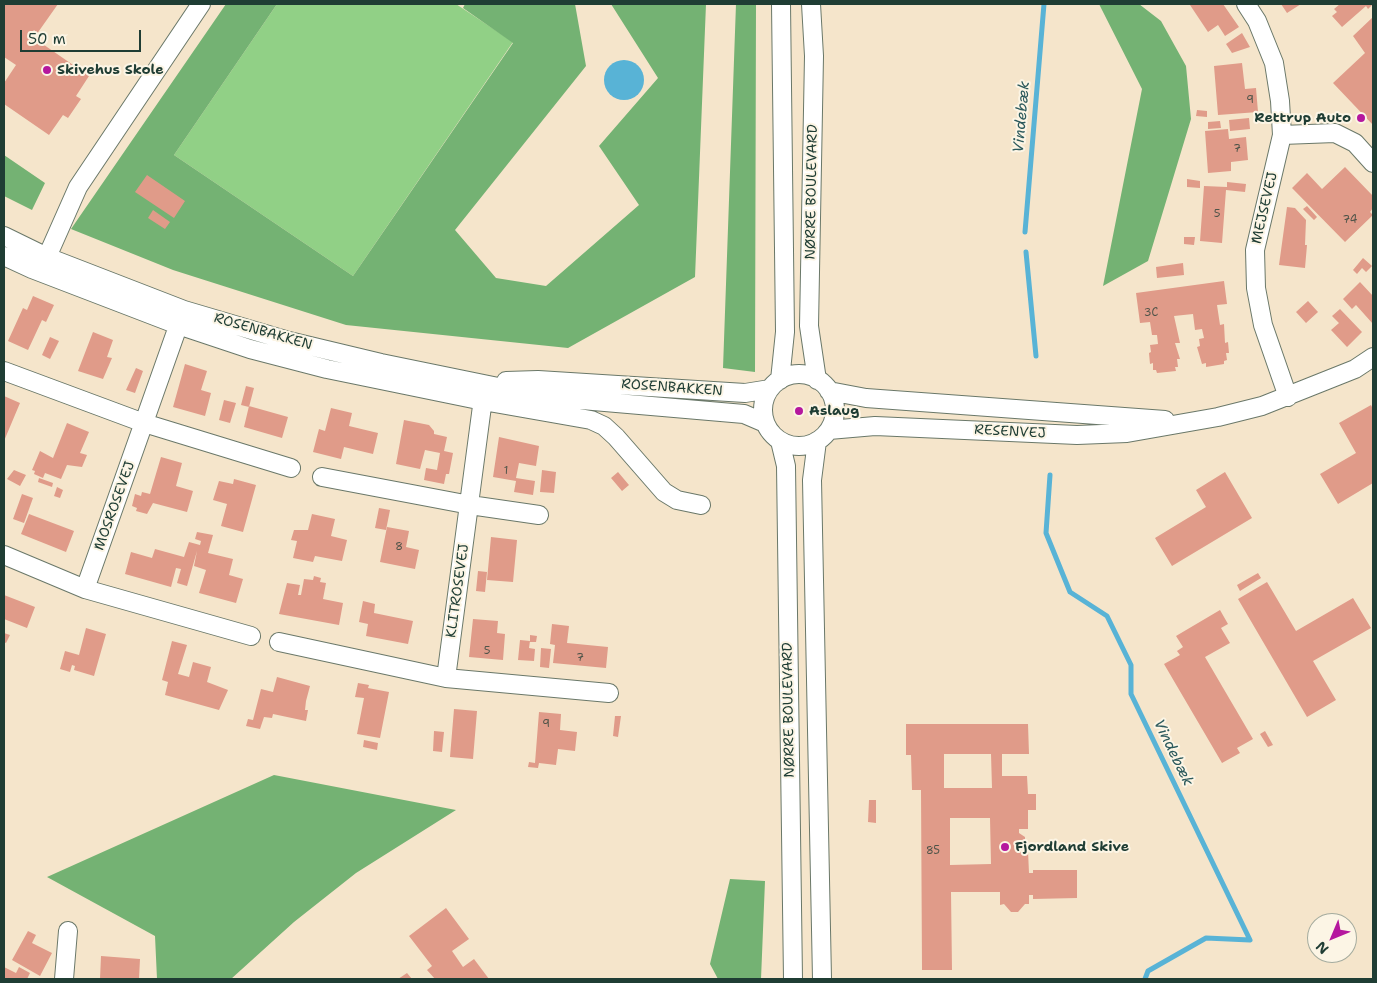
<!DOCTYPE html>
<html>
<head>
<meta charset="utf-8">
<style>
	body { margin:0 }
	#map { position:relative; width:1377px; height:983px; overflow:hidden; background:#f5e5cb; font-family:"Shantell Sans",sans-serif }
	canvas { display:block }
	.frame { position:absolute; inset:0; border:5px solid #1f3d34; pointer-events:none }
	.north { position:absolute; left:1307px; top:913px; width:50px; height:50px; box-sizing:border-box; background:#fcf5e5; border:1px solid #a4ab9e; border-radius:50%; rotate:225deg; font-size:14px; font-weight:700; line-height:20px; text-align:center; color:#1f3d34 }
	.north::after { content:''; display:block; margin:auto; width:18px; height:22px; background:#b5179e; clip-path:polygon(50% 0,100% 100%,50% 72%,0 100%) }
	.scale { position:absolute; left:20px; top:30px; width:121px; height:22px; box-sizing:border-box; border:2px solid #1f3d34; border-top:0; padding-left:6px; font-size:15px; line-height:18px; white-space:nowrap; color:#1f3d34; -webkit-text-stroke:4px #fcf5e5; paint-order:stroke }
</style>
</head>
<body>
<div id="map">
<canvas width="1377" height="983"></canvas>
<div class="frame"></div>
<div class="north">N</div>
<div class="scale">50 m</div>
</div>
<script>
const context = document.querySelector('canvas').getContext('2d');
context.lineJoin = 'round';
function paint(path, color) { context.fillStyle = color; context.fill(path, 'evenodd'); }
const shape = rows => new Path2D(rows.map(r => 'M' + r).join(''));
function stroke(path, color, width, dash) { context.strokeStyle = color; context.lineWidth = width; context.lineCap = dash ? 'butt' : 'round'; context.setLineDash(dash || []); context.stroke(path); }
function write(font, color, halo, rows, align = 'center') {
  context.font = font + ' "Shantell Sans",sans-serif'; context.lineWidth = 4; context.setLineDash([]); context.textBaseline = 'middle'; context.strokeStyle = halo; context.fillStyle = color; for (const [text, x, y, turn = 0] of rows) {
    context.save(); context.translate(x, y); context.rotate((+turn || 0) * Math.PI / 180); context.textAlign = isNaN(turn) ? turn : align; if (halo) context.strokeText(text, 0, 0); context.fillText(text, 0, 0); context.restore();
  }
}
const green = shape([
	[277,4,456,4,513,42,353,276,174,155]
]);
const forest = shape([
	[226,4,277,4,174,155,353,276,513,43,463,8,465,4,575,4,586,66,455,230,496,278,546,286,639,205,599,146,658,78,611,4,706,4,695,277,568,348,346,325,173,270,71,229],
	[736,4,756,4,755,372,723,368],
	[1099,4,1139,4,1161,21,1186,66,1191,119,1148,261,1103,286,1142,89],
	[4,155,45,183,32,210,4,196],
	[274,775,456,810,356,873,294,922,231,979,157,979,155,936,47,877],
	[730,879,765,881,761,979,718,979,710,964]
]);
const water = shape([
	'604 80a20 20 0 1 1 40 0a20 20 0 1 1-40 0Z'
]);
const stream = shape([
	[1025,232,1044,4],
	[1026,252,1036,356],
	[1050,475,1046,533,1070,592,1107,616,1131,665,1131,694,1250,940,1206,938,1148,971,1145,979]
]);
const building = shape([
	[4,4,58,4,34,38,89,76,76,96,81,99,68,118,63,115,49,135,4,104,4,83,16,65,4,57],
	[1192,4,1223,4,1239,27,1225,36,1218,25,1208,32,1190,5],
	[1281,4,1301,4,1287,13],
	[1340,4,1373,4,1368,9,1366,6,1342,27,1332,16,1337,12,1334,9],
	[1373,17,1373,125,1333,83,1365,53,1353,36],
	[1242,33,1250,47,1232,53,1226,44],
	[1242,63,1245,89,1256,88,1258,112,1218,115,1214,66],
	[1197,110,1207,111,1207,117,1196,116],
	[1249,118,1250,129,1230,131,1229,120],
	[1220,121,1221,128,1208,129,1208,122],
	[1228,129,1229,139,1246,137,1248,160,1231,162,1231,171,1208,173,1205,131],
	[1345,167,1373,196,1373,208,1370,212,1373,215,1345,242,1292,188,1307,173,1322,189],
	[147,175,185,201,174,218,135,192],
	[1187,179,1200,181,1200,188,1187,187],
	[1227,182,1246,184,1245,192,1226,190,1222,243,1200,241,1204,186,1227,187],
	[1307,206,1317,217,1314,220,1303,209],
	[1287,207,1295,208,1306,220,1305,245,1307,245,1305,268,1279,265],
	[153,210,170,222,165,229,148,218],
	[1184,237,1195,237,1194,245,1184,244],
	[1363,258,1372,266,1366,272,1362,268,1357,274,1353,270],
	[1183,263,1184,275,1157,278,1156,267],
	[1224,281,1227,304,1217,305,1220,325,1224,324,1225,343,1228,342,1229,353,1226,353,1227,360,1224,361,1224,364,1206,367,1206,363,1202,364,1197,347,1200,346,1199,339,1204,338,1202,329,1195,330,1193,314,1174,316,1180,343,1175,343,1180,359,1177,359,1178,367,1175,367,1176,371,1157,373,1156,370,1153,370,1153,363,1150,364,1149,353,1151,352,1150,345,1158,344,1157,335,1152,335,1150,322,1140,323,1136,293],
	[1360,282,1373,296,1373,324,1356,305,1352,309,1343,299],
	[33,296,54,305,46,322,42,320,28,350,8,341,23,308,27,310],
	[1308,301,1318,312,1306,323,1296,312],
	[1340,309,1362,332,1347,347,1331,330,1339,323,1332,316],
	[93,332,113,340,107,357,112,358,103,379,78,371],
	[50,337,59,341,50,359,42,355],
	[185,364,207,371,201,390,211,393,205,416,173,407],
	[136,368,143,371,135,393,126,390],
	[246,386,254,388,249,407,241,405],
	[4,396,20,403,4,441],
	[224,400,236,403,230,423,219,420],
	[1371,405,1373,409,1373,483,1338,504,1320,474,1356,453,1339,423],
	[249,406,288,417,282,438,244,427],
	[331,408,352,413,349,426,378,433,373,454,344,447,341,459,313,452,319,429,325,431],
	[404,420,429,425,434,431,434,434,447,437,444,451,453,453,449,474,446,474,444,484,424,480,426,468,437,470,440,453,425,450,420,469,396,464],
	[67,423,89,432,80,453,87,455,82,467,67,465,61,479,45,473,43,478,34,474,35,471,32,470,40,451,53,458],
	[499,437,539,446,536,466,519,463,516,478,535,481,533,495,514,492,516,481,493,477],
	[161,457,182,463,176,486,193,491,187,512,153,503,147,514,136,511,137,508,132,506,135,494,141,496,142,492,150,494],
	[14,470,26,475,20,486,7,479],
	[542,470,556,472,554,493,540,492],
	[618,472,629,485,622,491,611,478],
	[1225,472,1252,518,1172,566,1155,538,1206,507,1196,490],
	[39,478,53,483,52,487,38,482],
	[234,479,256,485,243,532,221,526,227,504,213,500,219,481,233,484],
	[57,487,63,490,60,498,54,496],
	[22,494,33,498,24,523,13,519],
	[379,508,390,510,386,530,375,528],
	[29,514,74,531,66,552,21,534],
	[312,514,335,519,331,536,347,540,342,561,315,556,313,562,293,558,297,541,291,540,294,530,308,530],
	[387,527,409,531,406,547,419,550,415,569,380,562],
	[197,532,213,535,208,553,233,559,229,575,243,579,236,603,199,593,206,570,194,566,197,551,187,586,177,583,181,569,176,568,171,587,125,574,131,552,152,558,155,549,184,557,189,542,200,545,201,541,195,539],
	[491,537,517,540,513,582,487,580],
	[478,571,487,572,485,592,476,591],
	[1258,573,1261,578,1240,591,1237,585],
	[314,576,321,578,320,582,326,583,323,599,343,603,339,625,279,614,287,583,300,585,298,595,301,595,304,579,313,580],
	[1267,582,1296,631,1353,598,1371,628,1313,661,1336,700,1307,717,1238,599],
	[4,595,35,607,27,628,4,619],
	[363,601,375,604,374,613,413,621,408,644,366,636,368,624,359,622],
	[1220,610,1228,624,1221,628,1230,643,1205,657,1253,739,1237,748,1240,753,1222,763,1164,664,1180,655,1177,651,1183,647,1176,636],
	[473,619,498,621,497,633,505,634,503,660,469,657],
	[552,624,569,626,567,643,608,647,606,668,553,663,555,645,550,644],
	[86,628,106,634,94,676,74,670,75,666,72,665,70,672,60,669,65,651,79,655],
	[4,633,10,635,6,643,4,642],
	[530,635,537,636,536,642,530,642],
	[520,640,530,641,529,648,535,649,534,661,518,660],
	[172,641,187,645,178,674,189,677,193,662,211,667,207,682,228,690,219,710,165,695,168,682,162,680],
	[541,648,551,649,549,668,540,667],
	[277,677,310,686,306,701,305,710,308,710,306,721,273,714,272,718,264,717,260,729,246,726,248,719,253,720,261,689,273,692],
	[358,683,369,685,368,688,389,692,380,738,357,734,364,698,355,697],
	[454,709,477,711,473,759,450,757],
	[539,712,561,714,560,730,577,732,575,751,558,749,556,765,539,763,538,768,528,767,529,762,535,763],
	[615,716,621,716,618,737,613,736],
	[906,724,1028,724,1029,754,1002,754,1002,776,1027,776,1028,794,1036,794,1036,810,1028,810,1028,829,1019,829,1019,833,1025,837,1025,843,1019,847,1019,851,1028,851,1029,873,1033,873,1033,870,1077,870,1077,898,1033,899,1033,895,1029,895,1029,904,1025,904,1018,912,1011,912,1004,904,1000,905,1000,892,951,892,952,970,922,970,921,790,912,790,911,755,906,755],
	[944,754,991,754,992,788,944,788],
	[950,818,990,818,991,864,950,865],
	[434,731,444,732,442,752,433,751],
	[1265,731,1273,745,1268,747,1260,734],
	[364,740,378,743,377,750,363,747],
	[869,800,876,800,876,823,868,822],
	[446,908,469,939,452,951,463,967,474,959,489,979,435,979,427,970,432,966,409,936],
	[28,931,36,935,32,943,52,953,40,976,12,960],
	[101,956,140,959,139,979,100,979],
	[4,967,16,973,19,967,30,973,27,979,4,979],
	[407,973,412,979,398,979]
]);
const minor = shape([
	[811,4,814,56,809,326,817,380],
	[1246,4,1257,21,1274,63,1280,101,1282,135,1255,250,1256,288,1263,325,1288,397],
	[1282,135,1335,133,1355,143,1373,163],
	[4,236,47,257,184,310,289,341,381,363,547,397,744,414,765,423],
	[4,256,32,269,178,325,250,349,327,369,483,401,591,420,604,426,616,437,664,492,677,500,701,505],
	[47,257,78,187,201,4],
	[4,371,144,423,291,468],
	'763 410a36 36 0 1 1 72 0a36 36 0 1 1-72 0Z',
	[780,380,785,332,781,4],
	[506,381,538,380,745,393,770,389],
	[484,391,446,678,609,693],
	[829,391,866,398,1165,420],
	[829,430,875,426,1077,435,1127,433,1218,417,1262,406,1355,369,1373,357],
	[780,441,786,466,793,979],
	[817,441,812,480,822,979],
	[322,477,470,505,539,515],
	[4,555,85,589,251,636],
	[85,589,182,315],
	[279,642,446,678],
	[64,979,68,931]
]);
const markers = [
	[47,70,5,"#b5179e"],
	[1361,118,5,"#b5179e"],
	[799,411,5,"#b5179e"],
	[1005,847,5,"#b5179e"]
];
const numberNames = [
	["9",1250,100],
	["7",1237,149],
	["5",1217,214],
	["74",1350,220],
	["3C",1151,313],
	["1",506,471],
	["8",399,547],
	["5",487,651],
	["7",580,658],
	["9",546,724],
	["85",933,851]
];
const poiNames = [
	["Skivehus Skole",57,70],
	["Rettrup Auto",1351,118,"right"],
	["Aslaug",809,411],
	["Fjordland Skive",1015,847]
];
const streetNames = [
	["NØRRE BOULEVARD",812,192,-89],
	["MEJSEVEJ",1265,208,-77],
	["ROSENBAKKEN",263,332,16],
	["ROSENBAKKEN",672,388,4],
	["RESENVEJ",1010,432,3],
	["MOSROSEVEJ",115,506,-70],
	["KLITROSEVEJ",458,591,-82],
	["NØRRE BOULEVARD",789,710,-91]
];
const waterNames = [
	["Vindebæk",1022,117,-85],
	["Vindebæk",1173,753,64]
];
paint(green, '#91d086');
paint(forest, '#74b273');
paint(water, '#58b3d6');
stroke(stream, '#58b3d6', 5);
paint(building, '#e09b89');
stroke(minor, '#6a7869', 20);
stroke(minor, '#fff', 18);
for (const [x, y, r, color] of markers) { const dot = new Path2D(); dot.arc(x, y, r, 0, 2 * Math.PI); context.fillStyle = color; context.fill(dot); stroke(dot, '#fcf5e5', 2); }
write('11px', '#4f5449', null, numberNames);
write('bold 14px', '#1f3d34', '#fcf5e5', poiNames, 'left');
write('14px', '#1f3d34', '#fcf5e5', streetNames);
write('italic 15px', '#2d5a5c', '#fcf5e5', waterNames);
</script>
</body>
</html>
